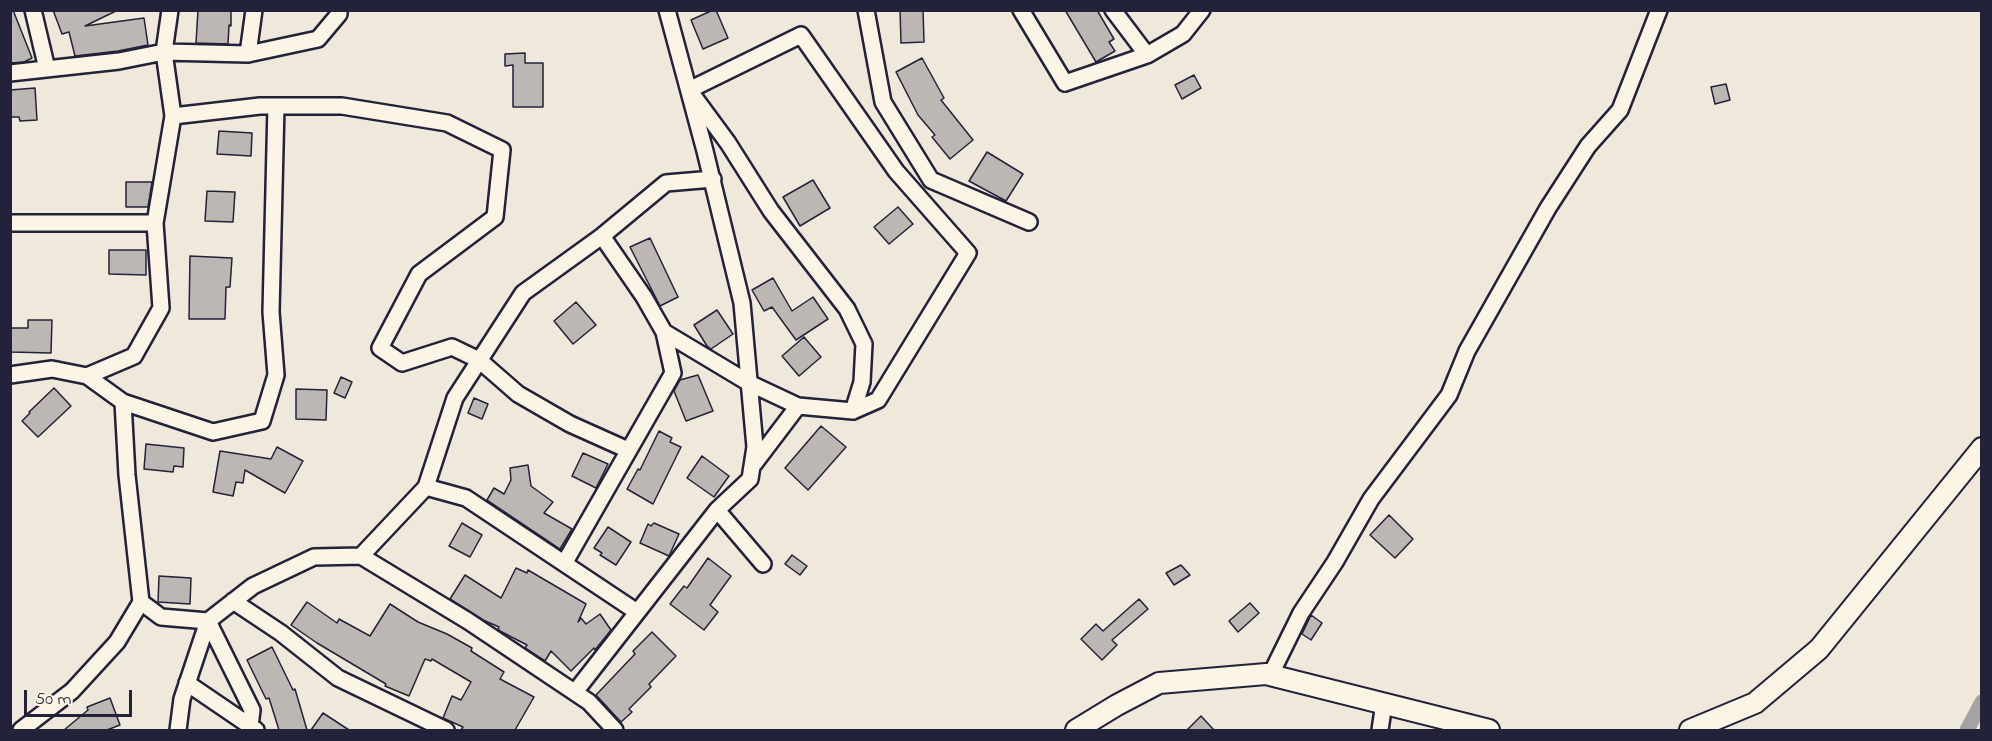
<!DOCTYPE html>
<html>
<head>
<meta charset="utf-8">
<style>
	body { margin:0 }
	#map { position:relative; width:1992px; height:741px; overflow:hidden; background:#efe8db; font-family:"Indie Flower",sans-serif }
	canvas { display:block }
	.frame { position:absolute; inset:0; border:12px solid #22223b; pointer-events:none }
	.scale { position:absolute; left:24px; top:690px; width:108px; height:27px; box-sizing:border-box; border:3px solid #22223b; border-top:0; padding-left:8px; font-size:18px; line-height:21px; white-space:nowrap; color:#22223b; -webkit-text-stroke:4px #fcf5e5; paint-order:stroke }
</style>
</head>
<body>
<div id="map">
<canvas width="1992" height="741"></canvas>
<div class="frame"></div>
<div class="scale">50 m</div>
</div>
<script>
const context = document.querySelector('canvas').getContext('2d');
context.lineJoin = 'round';
const shape = rows => new Path2D(rows.map(r => 'M' + r).join(''));
function stroke(path, color, width, dash) { context.strokeStyle = color; context.lineWidth = width; context.lineCap = dash ? 'butt' : 'round'; context.setLineDash(dash || []); context.stroke(path); }
function paint(path, color) { context.fillStyle = color; context.fill(path, 'evenodd'); }
const canal = shape([
	[1967,730,1982,702]
]);
const building = shape([
	[10,10,13,10,32,58,24,62,10,63,10,10],
	[53,10,118,10,85,26,144,18,148,45,118,51,75,56,69,32,62,34,53,10],
	[198,10,231,10,231,26,229,25,228,44,196,43,198,10],
	[713,10,716,10,728,38,703,49,691,20,713,10],
	[900,10,923,10,924,42,901,43,900,10],
	[1065,10,1097,10,1114,39,1109,42,1115,51,1096,62,1065,10],
	[525,53,525,63,543,63,543,107,513,107,513,65,505,66,505,54,525,53],
	[922,58,944,98,941,100,973,140,950,159,932,137,935,135,918,115,896,72,922,58],
	[1194,75,1201,88,1182,99,1175,85,1194,75],
	[1726,84,1730,100,1715,104,1711,87,1726,84],
	[35,88,37,120,20,121,19,117,10,117,10,90,35,88],
	[219,131,252,133,251,156,217,154,219,131],
	[987,152,1023,174,1006,201,969,181,987,152],
	[813,180,830,208,800,226,783,197,813,180],
	[126,182,152,182,148,207,126,207,126,182],
	[207,191,235,192,233,222,205,221,207,191],
	[898,207,913,224,889,244,874,227,898,207],
	[650,238,678,297,660,306,630,247,650,238],
	[109,250,146,250,146,275,109,274,109,250],
	[190,256,232,258,230,287,226,287,225,319,189,319,190,256],
	[773,278,792,311,813,297,828,319,796,340,772,307,764,311,752,290,773,278],
	[576,302,596,325,573,344,554,321,576,302],
	[717,310,733,334,711,349,707,346,694,325,717,310],
	[28,320,52,320,51,353,10,352,10,328,28,328,28,320],
	[804,337,821,357,799,376,782,356,804,337],
	[698,375,713,411,686,421,674,391,680,380,698,375],
	[341,377,352,382,345,398,334,393,341,377],
	[54,388,71,406,38,437,22,421,30,413,29,412,54,388],
	[296,389,327,390,326,420,296,419,296,389],
	[474,398,488,404,482,419,468,413,474,398],
	[821,426,846,447,808,490,785,468,821,426],
	[659,431,672,438,670,442,681,447,653,504,627,489,638,469,640,470,659,431],
	[146,444,184,448,183,467,174,466,173,472,144,469,146,444],
	[277,447,303,461,285,493,245,470,243,483,236,482,233,496,213,492,220,451,271,459,277,447],
	[583,453,608,464,596,488,572,476,583,453],
	[702,456,729,476,714,497,687,478,702,456],
	[528,465,531,486,553,502,544,513,572,529,560,549,487,500,494,488,504,494,511,480,510,468,528,465],
	[1389,515,1413,539,1395,558,1370,535,1389,515],
	[462,523,482,535,470,557,449,546,462,523],
	[654,523,679,534,669,556,640,543,648,524,651,526,654,523],
	[608,527,631,542,616,565,600,555,602,553,594,548,608,527],
	[792,555,807,566,800,575,785,564,792,555],
	[708,558,731,576,710,605,718,612,704,630,670,604,684,586,687,588,708,558],
	[1181,565,1190,575,1174,585,1166,573,1181,565],
	[516,568,527,573,528,570,586,604,578,622,581,618,586,624,600,614,611,630,595,650,594,648,571,671,551,651,545,661,525,648,527,645,500,631,498,629,499,627,483,620,450,599,465,575,501,598,516,568],
	[159,576,191,578,190,604,158,602,159,576],
	[1139,599,1148,609,1112,640,1117,645,1102,660,1081,639,1096,624,1103,631,1139,599],
	[307,602,337,623,339,619,370,636,390,604,418,622,447,634,472,648,471,651,504,672,500,679,534,697,515,730,461,730,463,727,443,718,452,696,461,700,471,682,432,659,431,661,425,659,409,696,385,686,386,684,317,643,291,625,307,602],
	[1250,603,1259,613,1238,632,1229,621,1250,603],
	[1311,615,1322,623,1311,640,1302,634,1311,615],
	[652,632,676,656,649,684,651,687,629,709,632,712,621,722,596,695,635,654,633,651,652,632],
	[272,647,293,690,295,689,307,730,279,730,269,698,266,699,247,660,272,647],
	[110,698,120,725,107,730,64,730,88,710,87,707,110,698],
	[323,713,349,730,311,730,323,713],
	[1201,716,1214,730,1187,730,1201,716]
]);
const minor = shape([
	[33,10,47,69],
	[667,10,705,151,742,303,755,447,750,479,717,510],
	[866,10,883,102,931,180,1029,222],
	[1021,10,1065,83,1147,55],
	[1113,10,1147,55,1183,34,1202,10],
	[248,54,318,39,339,14,339,10],
	[10,73,119,61,164,52,170,10],
	[173,116,260,106,342,106,447,123,502,150,495,217,419,274,380,348,402,363,452,347,479,360,518,394,570,424,628,450],
	[10,223,155,223],
	[664,332,749,383,798,406,853,411,878,400,968,253,896,171,801,35,689,90,728,143,771,211,847,309,864,344,862,382,853,411],
	[10,375,52,369,87,376,123,402,127,475,141,602,161,617,208,621,253,586,314,557,361,556,468,621,589,702,615,730],
	[87,376,134,356,161,308,155,223,173,116,164,52,248,54,254,10],
	[123,402,213,432,262,421,276,375,271,312,276,106],
	[754,464,798,406],
	[361,556,426,487],
	[565,562,673,373,664,332,644,297,602,236],
	[233,601,281,633,338,678,446,730],
	[637,612,466,498,426,487,455,398,523,293,602,236,666,183,713,179],
	[208,621,252,710,250,726],
	[1270,676,1301,613,1335,562,1371,499,1449,395,1467,351,1548,208,1588,146,1620,110,1659,10],
	[187,683,256,730],
	[575,692,717,510,763,564],
	[21,730,72,691,117,642,141,602],
	[178,730,182,699,208,621],
	[1380,730,1384,703]
]);
const major = shape([
	[1076,730,1117,705,1159,683,1266,674,1489,730],
	[1690,730,1755,703,1819,649,1982,448]
]);
stroke(canal, '#a6a2a2', 15);
paint(building, '#bcb7b3');
stroke(building, '#22223b', 1.5);
stroke(minor, '#22223b', 20);
stroke(major, '#22223b', 24);
stroke(minor, '#fcf5e5', 15);
stroke(major, '#fcf5e5', 20);
</script>
</body>
</html>
